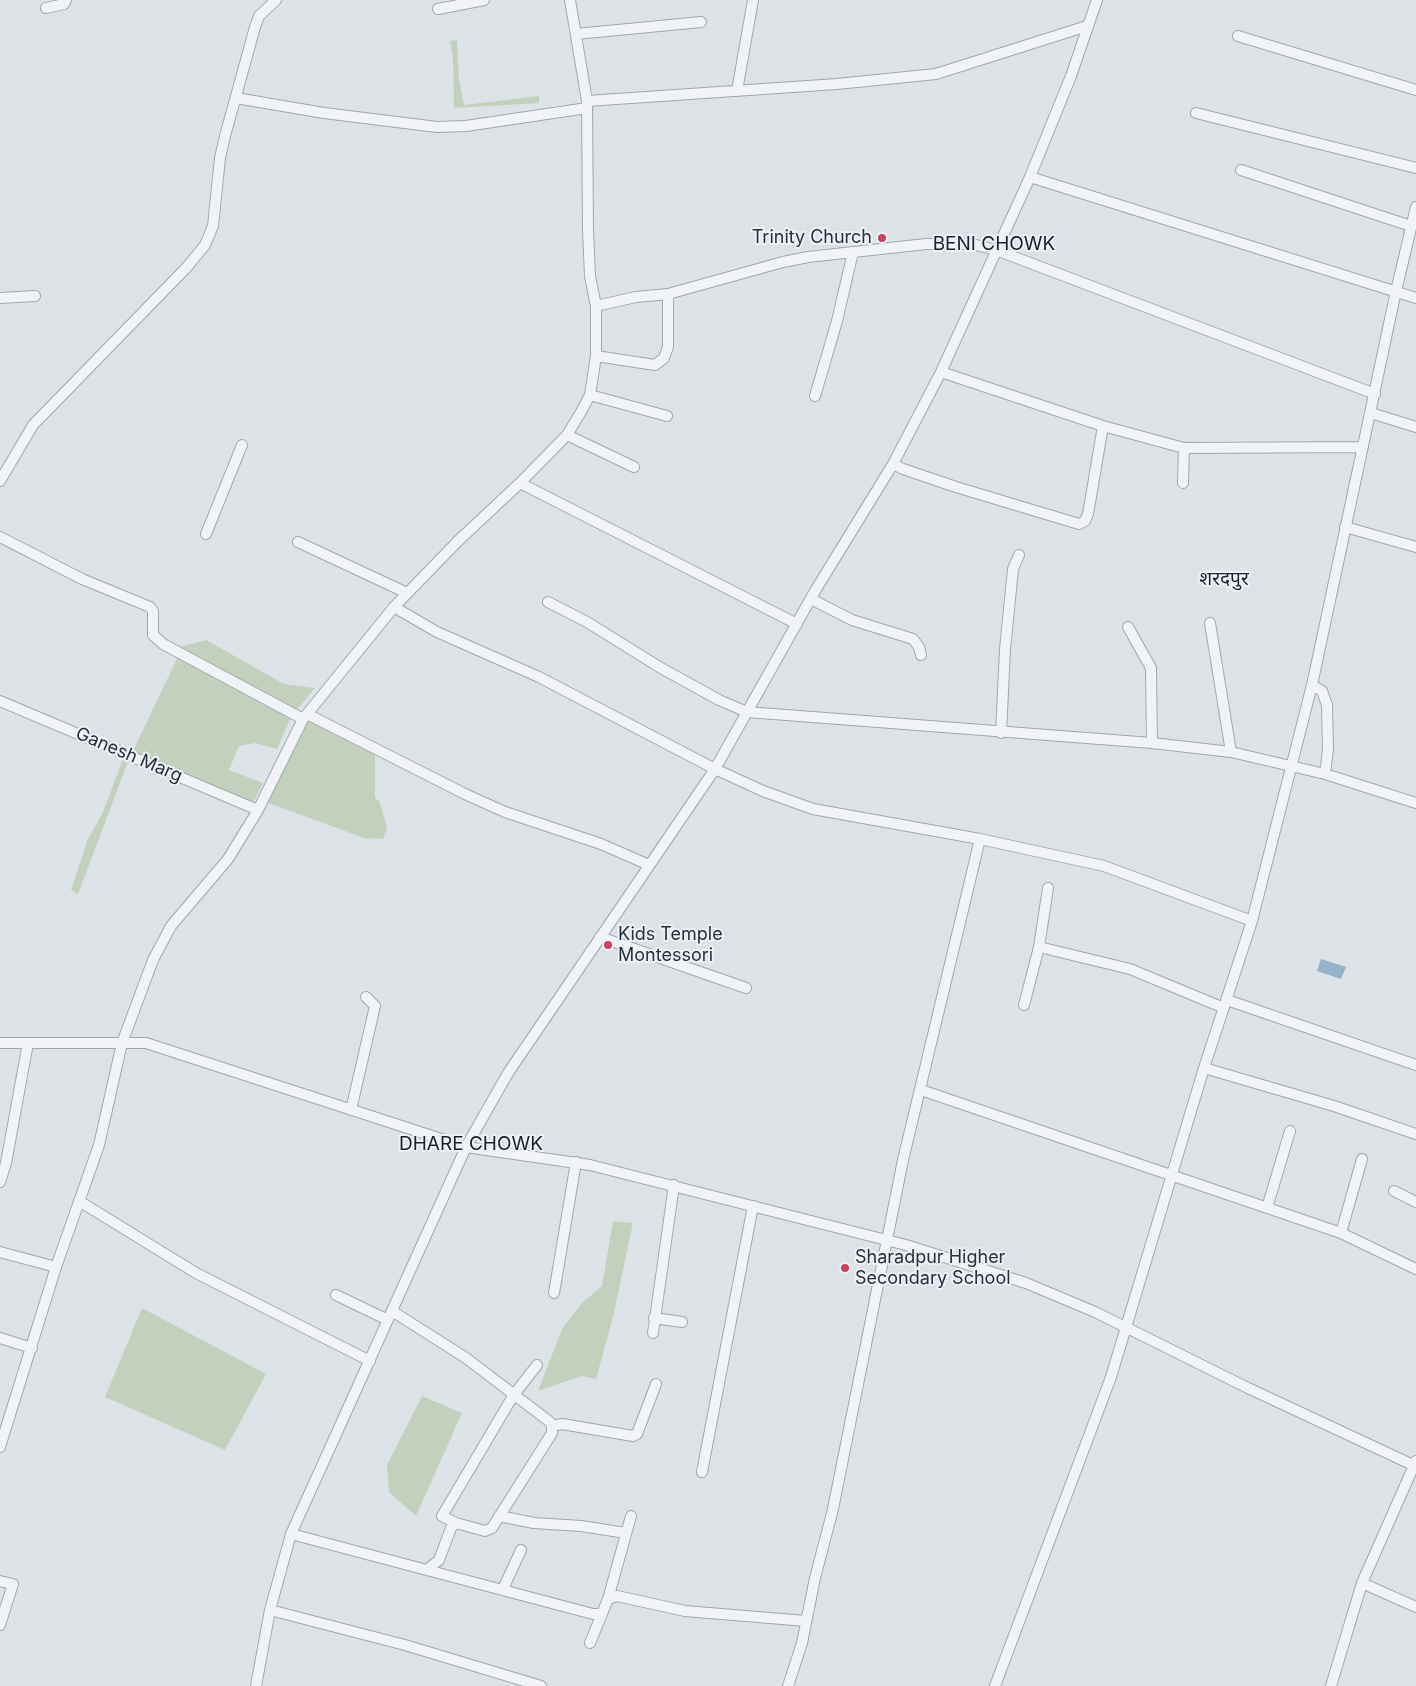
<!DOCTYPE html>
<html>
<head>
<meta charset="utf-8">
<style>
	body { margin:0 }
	canvas { display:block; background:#dde2e7 }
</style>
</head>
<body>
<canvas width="1416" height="1686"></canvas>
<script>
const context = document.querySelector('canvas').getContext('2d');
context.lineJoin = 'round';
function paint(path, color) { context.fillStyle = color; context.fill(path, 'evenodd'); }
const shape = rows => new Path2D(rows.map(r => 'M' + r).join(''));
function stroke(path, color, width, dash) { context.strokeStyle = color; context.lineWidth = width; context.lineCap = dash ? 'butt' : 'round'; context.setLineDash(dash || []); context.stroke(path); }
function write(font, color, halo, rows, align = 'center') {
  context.font = font + ' Inter,"Noto Sans Devanagari",sans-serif'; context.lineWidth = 4; context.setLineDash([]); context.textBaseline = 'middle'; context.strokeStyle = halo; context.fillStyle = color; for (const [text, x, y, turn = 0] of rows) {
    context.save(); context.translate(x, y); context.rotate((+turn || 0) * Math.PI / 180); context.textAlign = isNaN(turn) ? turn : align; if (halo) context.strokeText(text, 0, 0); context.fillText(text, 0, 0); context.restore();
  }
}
const green = shape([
	[457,40,459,79,464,105,539,96,539,103,454,108,453,58,450,41],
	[206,640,284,684,315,688,291,717,277,749,255,743,239,746,229,770,263,783,254,801,248,803,133,751,183,646],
	[310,710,375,746,375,797,380,803,387,828,383,839,364,838,266,802],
	[124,757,129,759,78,894,71,890,87,841,103,812],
	[613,1221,633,1223,613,1317,596,1379,582,1376,538,1391,562,1329,582,1303,602,1286],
	[142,1308,266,1374,225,1450,105,1397],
	[422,1396,462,1413,416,1516,389,1492,387,1465]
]);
const water = shape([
	[1321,959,1346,967,1341,979,1317,971]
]);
const minor = shape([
	[570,0,587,101,588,230,590,276,596,306,596,356,590,395,581,412,567,435,520,483,797,624],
	[46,8,64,4,66,0],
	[438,9,484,0],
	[576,34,701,22],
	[1238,36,1416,90],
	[737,91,753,0],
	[236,98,324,113,437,127,466,126,587,108],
	[587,101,837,84,936,74,1087,26],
	[1196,113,1416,168],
	[1241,170,1411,226],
	[1030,177,1416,298],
	[0,298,35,296],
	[596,306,636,297,668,294,783,262,808,257,926,244,972,244,996,250,1375,394],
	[596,356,655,365,664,358,668,347,668,294],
	[941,372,1103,426,1184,448,1363,447],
	[590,395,667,416],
	[815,396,837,321,853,252],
	[1371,413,1416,427],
	[567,435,634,467],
	[893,464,903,469,956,487,1079,524,1085,521,1088,514,1103,426],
	[0,481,33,425,187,267,205,245,213,226,220,158,225,136,255,27,259,16,276,0],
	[1183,483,1184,448],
	[1345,527,1416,547],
	[206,534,242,445],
	[0,537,82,579,150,607,153,611,153,635,163,644,303,719],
	[298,542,407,593],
	[811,599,852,620,913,639,919,647,921,655],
	[548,602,587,622,661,668,719,700,747,712,1152,743,1231,752,1325,774,1416,803],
	[394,607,437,632,539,677,715,769,763,791,813,809,980,839,1104,866,1252,921],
	[1210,623,1231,752],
	[1128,627,1151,668,1152,743],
	[1312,685,1322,691,1327,705,1328,749,1325,774],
	[0,701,258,810],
	[307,714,465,794,505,812,601,844,649,865],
	[1001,733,1005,649,1013,569,1019,555],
	[600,937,746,988],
	[1039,947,1130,969,1224,1008],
	[1227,1000,1416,1065],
	[1024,1005,1039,947,1048,888],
	[0,1043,146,1043,466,1147,590,1165,906,1245,1026,1283,1095,1312,1248,1388,1413,1465],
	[1204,1068,1334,1106,1416,1134],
	[921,1090,1341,1233,1416,1269],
	[351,1110,375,1006,366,997],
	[0,1182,6,1163,28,1043],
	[1394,1191,1416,1202],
	[79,1201,196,1273,370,1361],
	[1267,1208,1290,1131],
	[1341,1233,1362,1159],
	[0,1252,56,1267],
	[554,1293,576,1162],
	[336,1295,388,1320],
	[392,1311,466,1358,550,1422,552,1426,552,1433,492,1528,485,1531,456,1523,451,1528,439,1560,428,1569],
	[654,1318,682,1322],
	[653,1333,674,1185],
	[0,1338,32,1348],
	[552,1426,562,1424,633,1436,637,1434,656,1384],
	[0,1447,56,1267,99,1145,122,1043,153,960,171,926,228,859,258,810,303,719,394,607,458,541,520,483],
	[702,1472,753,1206],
	[499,1516,534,1523,581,1526,626,1533],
	[456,1523,442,1516,513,1396,537,1365],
	[291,1534,593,1614,600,1614],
	[0,1581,13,1584,0,1625],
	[1362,1583,1416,1607],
	[503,1589,521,1550],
	[608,1599,631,1516],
	[270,1610,405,1645,541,1686],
	[590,1643,608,1599,617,1596,685,1611,806,1621],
	[256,1686,270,1610,291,1534,466,1147,508,1073,715,769,815,591,893,464,941,372,1030,177,1071,76,1097,0],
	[788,1686,802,1643,815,1578,833,1509,903,1160,980,839],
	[995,1686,1111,1377,1204,1068,1252,921,1312,685,1396,291,1416,207],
	[1331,1686,1362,1583,1416,1461]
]);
const markers = [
	[882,238,5,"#cc4360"],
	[608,945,5,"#cc4360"],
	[845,1268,5,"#cc4360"]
];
const poiNames = [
	["Trinity Church",872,238,"right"],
	["Kids Temple",618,935],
	["Montessori",618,956],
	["Sharadpur Higher",855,1258],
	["Secondary School",855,1279]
];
const streetNames = [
	["Ganesh Marg",129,755,23]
];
const neighbourhoodNames = [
	["BENI CHOWK",994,244],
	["शरदपुर",1224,579],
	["DHARE CHOWK",471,1144]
];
paint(green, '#c4d1bf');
paint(water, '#98b2c7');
stroke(minor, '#a3a9b1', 12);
stroke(minor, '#f0f2f5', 10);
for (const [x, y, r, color] of markers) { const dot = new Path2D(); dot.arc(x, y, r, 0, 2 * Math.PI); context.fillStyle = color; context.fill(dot); stroke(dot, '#edf1f5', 2); }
write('18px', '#27313d', '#edf1f5', poiNames, 'left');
write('18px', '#27313d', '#edf1f5', streetNames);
write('19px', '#19222e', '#edf1f5', neighbourhoodNames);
</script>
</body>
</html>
